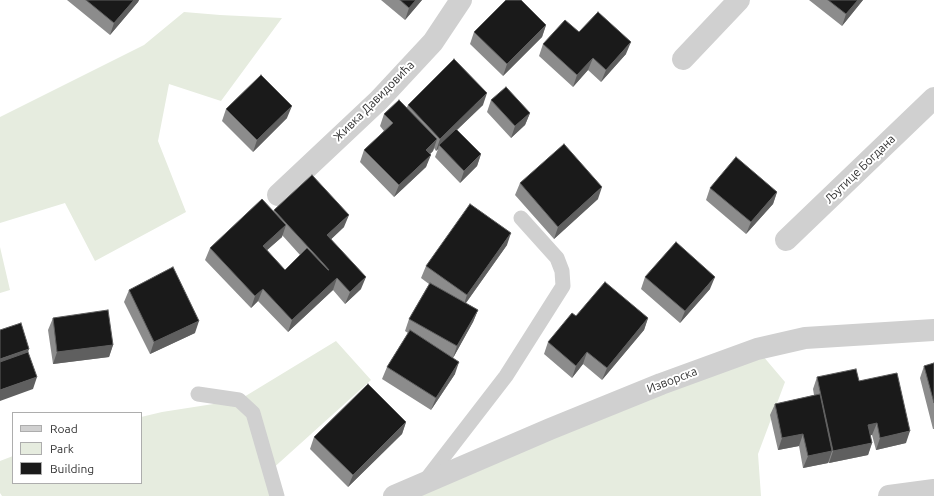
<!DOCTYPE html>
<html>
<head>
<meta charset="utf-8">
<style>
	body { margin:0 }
	#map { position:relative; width:934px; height:496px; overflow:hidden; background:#fff; font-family:Ubuntu,sans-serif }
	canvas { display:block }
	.legend { position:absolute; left:12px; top:412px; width:130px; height:72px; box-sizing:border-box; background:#fff; border:1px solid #adadad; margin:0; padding:5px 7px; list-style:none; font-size:12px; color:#333 }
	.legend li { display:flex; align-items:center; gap:8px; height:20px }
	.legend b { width:20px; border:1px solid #adadad }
</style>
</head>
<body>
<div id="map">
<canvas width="934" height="496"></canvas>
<ul class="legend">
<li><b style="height:5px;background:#d0d0d0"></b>Road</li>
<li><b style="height:11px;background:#e6ecdf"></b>Park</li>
<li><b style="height:11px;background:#1a1a1a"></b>Building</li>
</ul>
</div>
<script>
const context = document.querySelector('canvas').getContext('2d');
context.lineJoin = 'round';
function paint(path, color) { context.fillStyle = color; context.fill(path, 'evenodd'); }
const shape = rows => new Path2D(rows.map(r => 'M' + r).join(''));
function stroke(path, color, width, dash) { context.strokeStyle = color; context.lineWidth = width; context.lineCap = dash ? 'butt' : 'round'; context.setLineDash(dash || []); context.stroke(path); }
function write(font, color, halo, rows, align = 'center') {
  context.font = font + ' Ubuntu,sans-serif'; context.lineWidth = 4; context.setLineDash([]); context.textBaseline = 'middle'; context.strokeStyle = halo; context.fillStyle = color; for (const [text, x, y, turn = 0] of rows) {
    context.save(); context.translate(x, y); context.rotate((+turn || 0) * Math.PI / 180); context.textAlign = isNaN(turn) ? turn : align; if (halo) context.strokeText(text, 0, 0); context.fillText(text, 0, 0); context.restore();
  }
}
const green = shape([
	[184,12,220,15,282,18,221,101,169,84,158,141,186,212,95,261,65,203,0,223,0,117,144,45],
	[0,247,10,290,0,293],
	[336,341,371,380,270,471,277,496,2,496,0,493,0,461,13,456,13,483,141,483,141,417,162,412,239,400],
	[757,349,785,382,758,454,761,496,394,496]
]);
const service = shape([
	[198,394,239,400,253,413,277,496],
	[425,481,506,376,563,286,562,271,557,258,521,218]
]);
const minor = shape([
	[683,59,739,0],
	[278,195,379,100,433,42,461,0],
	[786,240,934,98],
	[394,496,550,429,661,384,757,349,805,338,934,330],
	[889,496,934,490]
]);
const wall = shape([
	[67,0,139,0,138,2,110,35],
	[381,0,422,0,405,20],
	[809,0,863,0,842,26],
	[546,25,542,37,503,76,470,44,474,32],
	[579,32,626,54,601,82,588,70,573,87,539,56,543,44],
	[491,100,530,113,525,125,511,138,487,112],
	[408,105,483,105,457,130,481,154,477,166,460,183,435,157,438,149,436,151,434,148,433,151,430,154,426,167,394,197,360,162,364,150,384,131,380,126,384,114,407,107],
	[226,109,287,118,253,152,222,121],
	[520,183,598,199,554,239,515,195],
	[710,188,777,192,773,204,746,234,706,200],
	[274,210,344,227,331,239,361,289,345,304,333,290,288,332,258,301,251,308,205,260,210,248,273,211],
	[282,235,300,255,285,270,267,250,282,237],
	[507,245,466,303,478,310,473,322,453,358,455,374,431,410,382,379,387,367,408,333,405,331,409,319,429,284,421,278,426,266],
	[645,277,710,289,680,323,641,289],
	[129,290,195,333,150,354,124,302],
	[576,316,648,318,644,330,602,380,583,364,572,378,544,354,548,342],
	[53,318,113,345,109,357,53,364,48,330],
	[934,363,934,429,933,429,920,378,924,366],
	[817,377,859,381,906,443,876,450,872,435,870,435,872,443,868,455,829,463,828,462,828,463,803,468,799,446,778,450,770,415,775,404,814,395,813,389],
	[406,422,402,434,348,487,310,449,314,437]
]);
const shadedWall = shape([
	[134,0,139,0,138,2,110,35,114,23],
	[416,0,422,0,405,20,409,8],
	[858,0,863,0,842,26,846,14],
	[546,25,542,37,503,76,507,64],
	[631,42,626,54,601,82,606,70],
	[593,58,588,70,573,87,577,75],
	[487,93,483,105,440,146,439,145,438,149,436,151,440,139],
	[292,106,287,118,253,152,257,140],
	[530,113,525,125,511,138,515,126],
	[437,139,433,151,422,162,426,150],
	[481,154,477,166,460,183,464,171],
	[431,155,426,167,394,197,399,185],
	[602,187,598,199,554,239,558,227],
	[777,192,773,204,746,234,751,222],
	[349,215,344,227,323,247,327,235],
	[286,225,282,237,258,258,263,246],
	[511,233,507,245,463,307,467,295],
	[366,277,361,289,345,304,350,292],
	[715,277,710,289,680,323,685,311],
	[337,278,333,290,288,332,292,320],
	[263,289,258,301,251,308,255,296],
	[478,310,473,322,453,358,457,346],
	[648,318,644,330,602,380,607,368],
	[199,321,195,333,150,354,154,342],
	[113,345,109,357,53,364,57,352],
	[29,349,25,361,0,369,0,359],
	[587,352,583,364,572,378,576,366],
	[459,362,455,374,431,410,436,398],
	[37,377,33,389,0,401,0,390],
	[406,422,402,434,348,487,353,475],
	[877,423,872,435,864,437,868,425],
	[910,431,906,443,876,450,880,438],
	[803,434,799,446,778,450,782,438],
	[872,443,868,455,829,463,833,451],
	[832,451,828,463,803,468,808,456]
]);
const building = shape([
	[86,0,134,0,114,23,86,0],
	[400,0,416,0,409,8,400,0],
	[506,0,521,0,546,25,507,64,474,32,506,0],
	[828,0,858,0,846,14,828,0],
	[598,12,631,42,606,70,593,58,577,75,543,44,565,20,579,32,598,12],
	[454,59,487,93,440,139,408,105,454,59],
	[261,75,292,106,257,140,226,109,261,75],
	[506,87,530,113,515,126,491,100,506,87],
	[399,100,437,139,426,150,431,155,399,185,364,150,393,123,384,114,399,100],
	[456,129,481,154,464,171,439,145,456,129],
	[564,144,602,187,558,227,520,183,564,144],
	[736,157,777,192,751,222,710,188,736,157],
	[312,175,349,215,327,235,366,277,350,292,337,278,292,320,263,289,255,296,210,248,262,199,286,225,263,246,285,270,307,248,328,270,329,270,322,262,274,210,312,175],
	[470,204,511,233,467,295,426,266,470,204],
	[676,242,715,277,685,311,645,277,676,242],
	[173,267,199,321,154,342,129,290,173,267],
	[605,282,648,318,607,368,587,352,576,366,548,342,572,313,576,316,605,282],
	[430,283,478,310,457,346,409,319,430,283],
	[108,310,113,345,57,352,53,318,108,310],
	[21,323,29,349,0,359,0,330,21,323],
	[410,330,459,362,436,398,387,367,410,330],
	[28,352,37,377,0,390,0,362,28,352],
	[934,363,934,403,924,366,934,363],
	[856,369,859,381,897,373,910,431,880,438,877,423,868,425,872,443,833,451,817,377,856,369],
	[368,384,406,422,353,475,314,437,368,384],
	[820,394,832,451,808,456,803,434,782,438,775,404,820,394]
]);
const streetNames = [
	["Живка Давидовића",374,101,-45],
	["Љутице Богдана",860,169,-44],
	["Изворска",672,380,-21]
];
paint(green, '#e6ecdf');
stroke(service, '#d0d0d0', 15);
stroke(minor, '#d0d0d0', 22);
paint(wall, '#8c8c8c');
paint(shadedWall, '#5f5f5f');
paint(building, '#1a1a1a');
stroke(building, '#5f5f5f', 1);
write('12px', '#333', '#fff', streetNames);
</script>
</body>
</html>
